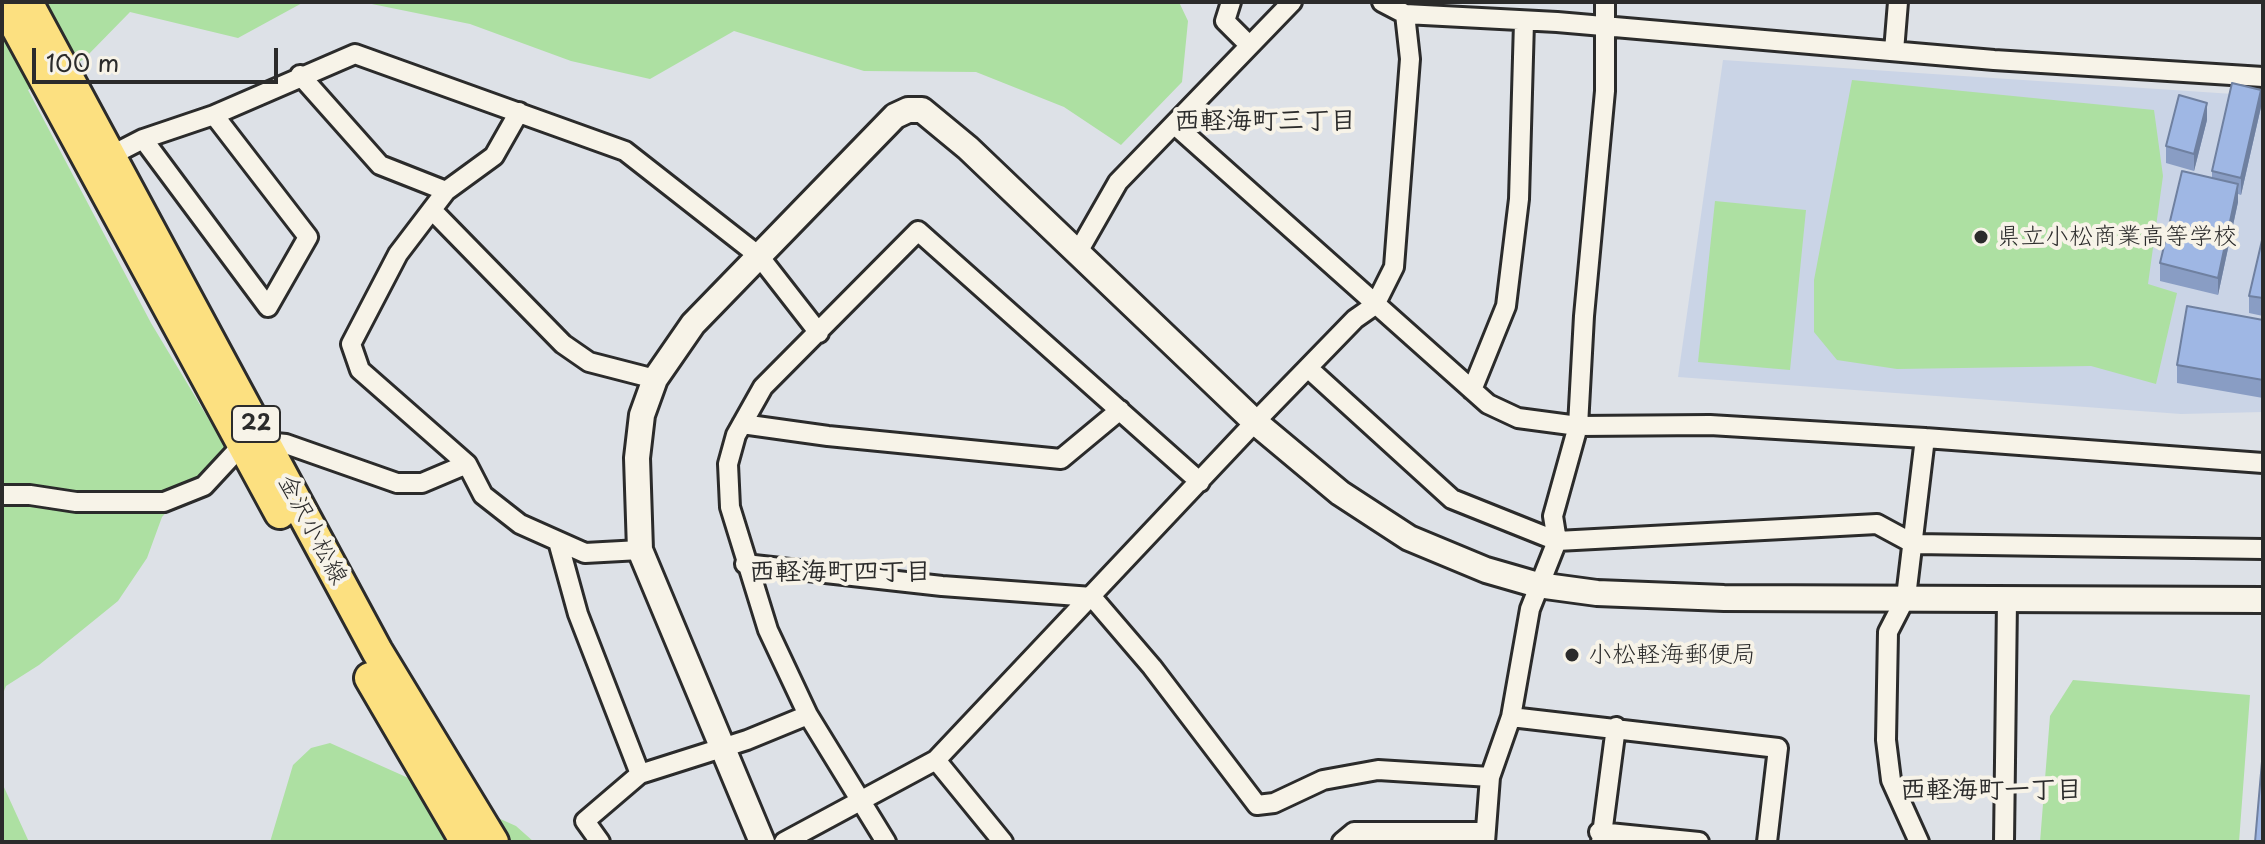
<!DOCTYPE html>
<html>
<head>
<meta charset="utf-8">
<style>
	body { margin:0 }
	#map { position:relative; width:2265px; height:844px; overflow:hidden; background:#dde1e7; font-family:"Playpen Sans",sans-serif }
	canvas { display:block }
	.frame { position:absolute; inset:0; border:4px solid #2b2b2b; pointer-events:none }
	.scale { position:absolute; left:32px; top:48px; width:246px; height:36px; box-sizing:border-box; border:4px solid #2b2b2b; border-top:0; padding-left:10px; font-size:24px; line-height:28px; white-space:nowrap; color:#2b2b2b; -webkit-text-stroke:6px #f7f3e8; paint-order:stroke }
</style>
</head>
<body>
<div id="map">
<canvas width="2265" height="844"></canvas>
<div class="frame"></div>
<div class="scale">100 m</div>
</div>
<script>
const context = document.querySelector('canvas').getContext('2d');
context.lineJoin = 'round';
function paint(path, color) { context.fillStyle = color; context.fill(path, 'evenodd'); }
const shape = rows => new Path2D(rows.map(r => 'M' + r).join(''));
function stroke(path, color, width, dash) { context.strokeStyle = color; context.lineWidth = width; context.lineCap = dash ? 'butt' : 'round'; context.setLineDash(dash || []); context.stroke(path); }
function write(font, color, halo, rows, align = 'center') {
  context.font = font + ' "Playpen Sans","Klee One",sans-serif'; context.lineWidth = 8; context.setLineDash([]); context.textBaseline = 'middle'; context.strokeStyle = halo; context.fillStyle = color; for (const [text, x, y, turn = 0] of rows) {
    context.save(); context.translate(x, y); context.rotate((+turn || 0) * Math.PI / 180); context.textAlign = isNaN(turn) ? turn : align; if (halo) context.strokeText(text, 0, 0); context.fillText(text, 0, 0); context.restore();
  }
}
const built = shape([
	[1723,60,2263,96,2263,412,2181,414,1678,377]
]);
const green = shape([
	[2,2,304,2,238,38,130,12,84,59,28,90,151,323,226,448,162,517,147,558,118,601,39,665,6,686,2,696],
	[362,2,1179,2,1188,21,1182,82,1121,145,1064,107,976,72,864,71,734,31,650,79,571,61,470,24],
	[1852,80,2154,110,2163,176,2148,284,2177,293,2156,384,2091,366,1897,369,1837,360,1814,332,1814,280],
	[1715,201,1806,210,1790,370,1698,362],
	[2073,680,2250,695,2239,842,2040,842,2050,716],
	[330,743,516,826,534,842,270,842,293,765,311,748],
	[2,781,3,785,29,842,2,842]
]);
const minor = shape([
	[1231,2,1225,21,1249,45],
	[1382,2,1405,14,1557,22,1994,60,2263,77],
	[1894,51,1898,2],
	[300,75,380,165,446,191],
	[519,112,494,156,446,191,398,254,351,344,360,370,467,464,483,495,520,524,585,553,640,550],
	[1175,125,1488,404,1518,418,1578,426,1710,425,1925,438,2263,463],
	[143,139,268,307,308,237,214,115],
	[110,156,143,139,214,115,355,54,625,151,759,256,819,333],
	[432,210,563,344,589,362,655,379],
	[1078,252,1118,182,1292,2],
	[1308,368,1452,499,1557,541,1877,524,1914,544,2263,549],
	[1472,390,1506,306,1519,199,1524,22],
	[742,424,828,436,1061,459,1120,410],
	[265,442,286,444,397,483,422,483,467,464],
	[2,495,30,495,76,502,164,502,204,486,242,445],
	[559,545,578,614,640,774],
	[745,564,942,586,1092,597,1152,667,1257,805,1274,803,1323,780,1378,770,1490,777],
	[1511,717,1778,748,1767,842],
	[936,760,1003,842],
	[1599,832,1699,842],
	[600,842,585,821,640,774,747,740,808,715],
	[784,842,936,760,1255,422,1355,319,1375,305,1394,267,1410,59,1405,14],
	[886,842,808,715,768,630,730,507,728,464,736,435,763,387,918,231,1200,482],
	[1342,842,1354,832,1485,832],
	[1485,842,1490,777,1511,717,1530,609,1557,541,1553,516,1578,426,1584,316,1605,91,1605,2],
	[1601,842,1616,727],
	[1919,842,1891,780,1886,740,1888,632,1906,597,1925,438],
	[2004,842,2007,600]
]);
const tertiary = shape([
	[762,842,640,550,637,458,642,415,655,379,693,324,895,116,908,110,922,110,968,148,1255,422,1340,493,1409,538,1486,570,1538,585,1597,593,1724,598,2263,600]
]);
const primary = shape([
	[3,2,280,513],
	[27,2,377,651,493,842],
	[370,678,466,842]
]);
const wall = shape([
	[2261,107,2241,195,2238,194,2238,202,2218,295,2160,281,2160,263,2212,178,2212,171],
	[2207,120,2194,171,2166,163,2166,146],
	[2263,236,2263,316,2249,313,2249,296],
	[2263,320,2263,398,2177,383,2177,365]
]);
const shadedWall = shape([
	[2261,90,2261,107,2241,195,2241,178],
	[2207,103,2207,120,2194,171,2194,154],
	[2238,184,2238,202,2218,295,2218,278]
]);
const building = shape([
	[2232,83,2261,90,2241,178,2212,171,2232,83],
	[2179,95,2207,103,2194,154,2166,146,2179,95],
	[2182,171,2238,184,2218,278,2160,263,2182,171],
	[2263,236,2263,298,2249,296,2263,236],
	[2187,306,2263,320,2263,380,2177,365,2187,306],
	[2263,750,2263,842,2255,842,2263,750]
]);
const markers = [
	[1981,237,8,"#2b2b2b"],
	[1572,655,8,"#2b2b2b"]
];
const shields = [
	[256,424,48]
];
const shieldNames = [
	["22",256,424]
];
const poiNames = [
	["県立小松商業高等学校",1997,237],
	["小松軽海郵便局",1588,655]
];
const streetNames = [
	["金沢小松線",312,530,62]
];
const neighbourhoodNames = [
	["西軽海町三丁目",1265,122],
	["西軽海町四丁目",840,573],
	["西軽海町一丁目",1991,791]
];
paint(built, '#cad4e6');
paint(green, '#ade0a2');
stroke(minor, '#2b2b2b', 24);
stroke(tertiary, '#2b2b2b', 30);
stroke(primary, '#2b2b2b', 36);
stroke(minor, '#f7f3e8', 18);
stroke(tertiary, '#f7f3e8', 24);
stroke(primary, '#fce080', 30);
paint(wall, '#899dc4');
paint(shadedWall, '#6f80a0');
paint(building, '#9fb7e4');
stroke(building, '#6f80a0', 2);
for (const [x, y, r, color] of markers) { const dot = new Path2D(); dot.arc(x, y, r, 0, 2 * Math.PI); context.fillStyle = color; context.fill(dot); stroke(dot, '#f7f3e8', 3); }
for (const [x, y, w] of shields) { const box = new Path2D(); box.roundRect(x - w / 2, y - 18, w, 36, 6); context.fillStyle = '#f7f3e8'; context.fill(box); stroke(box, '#2b2b2b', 2); }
write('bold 22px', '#2b2b2b', null, shieldNames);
write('24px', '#2b2b2b', '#f7f3e8', poiNames, 'left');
write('24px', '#2b2b2b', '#f7f3e8', streetNames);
write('bold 26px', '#2b2b2b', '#f7f3e8', neighbourhoodNames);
</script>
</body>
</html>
